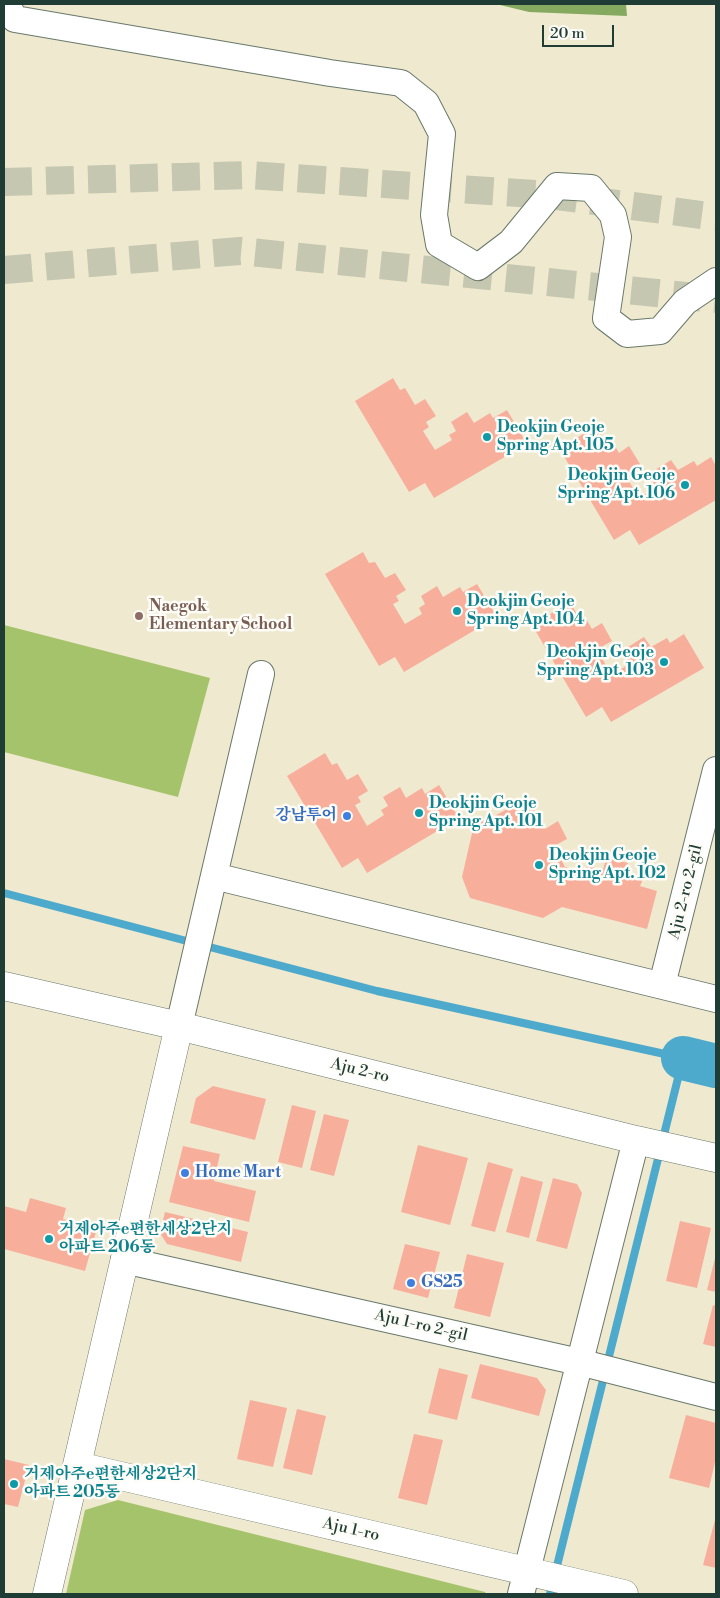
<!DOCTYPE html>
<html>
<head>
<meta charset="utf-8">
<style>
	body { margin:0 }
	#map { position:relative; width:720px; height:1598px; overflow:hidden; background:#efe9cf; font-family:"Libre Bodoni",serif }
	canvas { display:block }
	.frame { position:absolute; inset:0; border:5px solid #1f3d34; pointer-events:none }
	.scale { position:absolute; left:542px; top:25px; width:72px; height:22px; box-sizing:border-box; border:2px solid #1f3d34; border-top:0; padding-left:6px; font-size:15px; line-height:18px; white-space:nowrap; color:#1f3d34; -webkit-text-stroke:4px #fdfcf7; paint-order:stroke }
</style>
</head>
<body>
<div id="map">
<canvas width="720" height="1598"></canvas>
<div class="frame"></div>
<div class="scale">20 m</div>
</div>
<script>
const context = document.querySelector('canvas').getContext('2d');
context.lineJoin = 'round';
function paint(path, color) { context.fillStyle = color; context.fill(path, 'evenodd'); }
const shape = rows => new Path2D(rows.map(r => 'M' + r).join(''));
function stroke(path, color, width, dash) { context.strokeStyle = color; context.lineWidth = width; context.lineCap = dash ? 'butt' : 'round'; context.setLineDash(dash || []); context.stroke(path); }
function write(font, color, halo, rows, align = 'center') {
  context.font = font + ' "Libre Bodoni","Noto Serif KR",serif'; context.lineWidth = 5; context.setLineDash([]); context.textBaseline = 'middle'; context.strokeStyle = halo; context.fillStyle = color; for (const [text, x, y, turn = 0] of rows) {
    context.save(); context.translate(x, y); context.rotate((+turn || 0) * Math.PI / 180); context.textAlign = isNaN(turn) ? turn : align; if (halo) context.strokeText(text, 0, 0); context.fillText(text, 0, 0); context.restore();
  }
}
const green = shape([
	[4,625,210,678,178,797,4,752],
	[118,1500,485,1592,486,1594,66,1594,85,1510]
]);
const forest = shape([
	[496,4,626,4,627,16,529,12]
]);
const stream = shape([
	[4,893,377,991,683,1058,550,1594]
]);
const river = shape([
	[683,1058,716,1066]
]);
const building = shape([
	[393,378,400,390,405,388,415,405,425,399,436,416,426,422,429,427,423,431,435,450,452,440,449,435,456,431,451,422,467,412,474,423,490,413,493,418,507,410,527,444,434,498,425,483,409,492,355,401],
	[597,426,603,437,609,435,619,453,629,446,640,464,630,470,633,475,627,478,639,498,656,488,653,482,660,478,655,470,671,460,678,470,694,461,697,466,711,457,716,466,716,500,639,545,630,530,614,540,559,448],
	[363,552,369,563,375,562,385,578,395,573,406,590,396,596,399,601,393,604,405,624,422,614,419,608,425,604,421,596,437,586,443,597,460,587,463,592,477,584,497,617,404,672,395,657,379,666,325,574],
	[570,602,577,614,582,612,592,629,602,623,612,641,603,646,606,651,600,655,612,675,629,664,626,659,633,655,628,647,644,637,651,647,667,638,670,643,684,634,704,668,611,722,602,707,586,717,532,625],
	[325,753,332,765,337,763,347,780,358,774,368,791,358,797,361,802,355,805,367,826,384,815,381,810,388,806,383,797,400,787,406,798,422,788,425,794,439,785,459,818,367,873,358,858,342,868,287,776],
	[528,798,545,829,558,821,567,839,554,846,565,867,585,872,587,866,603,870,606,858,628,863,625,874,643,879,640,886,657,891,647,929,562,907,543,918,470,898,462,877,475,820,485,821],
	[213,1086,266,1099,255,1140,190,1123,196,1098],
	[292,1105,316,1111,302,1168,278,1162],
	[324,1114,349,1120,334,1176,310,1170],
	[418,1145,468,1158,450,1225,401,1212],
	[183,1146,220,1154,214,1181,256,1191,249,1222,169,1202],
	[488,1162,513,1169,495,1232,471,1226],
	[521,1176,543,1182,529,1238,506,1232],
	[553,1178,577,1184,582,1193,567,1249,536,1241],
	[30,1198,66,1208,63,1219,97,1228,85,1271,4,1249,4,1206,26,1212],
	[165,1212,248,1232,241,1262,167,1244,160,1233],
	[680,1221,711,1228,697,1288,666,1281],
	[405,1244,440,1252,428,1298,393,1289],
	[467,1254,504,1263,490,1317,454,1308],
	[716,1254,716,1292,707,1290],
	[713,1305,716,1306,716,1347,703,1344],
	[480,1364,537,1378,546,1390,539,1416,471,1398],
	[439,1368,468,1375,457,1420,428,1413],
	[250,1400,287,1408,273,1467,237,1459],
	[297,1409,326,1416,312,1475,283,1468],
	[686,1415,716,1423,716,1458,709,1488,669,1478],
	[414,1434,443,1440,427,1505,398,1498],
	[4,1459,29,1465,18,1507,4,1504],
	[716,1516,716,1568,703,1565]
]);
const trunkTunnel = shape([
	[4,182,248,175,549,195,716,217],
	[4,270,240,251,716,299]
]);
const minor = shape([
	[6,4,15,19,330,73,401,83,426,103,442,134,434,215,439,244,478,267,511,242,557,186,591,188,613,215,618,237,606,318,627,334,660,331,685,302,716,281],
	[214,876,716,999],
	[662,985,716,770],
	[179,1026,261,674],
	[124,1260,579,1362,716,1397],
	[521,1594,636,1140]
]);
const tertiary = shape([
	[4,986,179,1026,636,1140,716,1158],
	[78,1466,624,1594],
	[47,1594,179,1026]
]);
const markers = [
	[487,437,5,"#0f9aa8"],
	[685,485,5,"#0f9aa8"],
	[457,611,5,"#0f9aa8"],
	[139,616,5,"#8d6e63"],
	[664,662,5,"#0f9aa8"],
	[419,813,5,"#0f9aa8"],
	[347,816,5,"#3f7fe0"],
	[539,865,5,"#0f9aa8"],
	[185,1173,5,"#3f7fe0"],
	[49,1239,5,"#0f9aa8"],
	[411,1283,5,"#3f7fe0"],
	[14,1484,5,"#0f9aa8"]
];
const cultureNames = [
	["Deokjin Geoje",497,428],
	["Spring Apt. 105",497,446],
	["Deokjin Geoje",675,476,"right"],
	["Spring Apt. 106",675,494,"right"],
	["Deokjin Geoje",467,602],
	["Spring Apt. 104",467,620],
	["Deokjin Geoje",654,653,"right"],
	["Spring Apt. 103",654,671,"right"],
	["Deokjin Geoje",429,804],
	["Spring Apt. 101",429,822],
	["Deokjin Geoje",549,856],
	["Spring Apt. 102",549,874],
	["거제아주e편한세상2단지",59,1230],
	["아파트 206동",59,1248],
	["거제아주e편한세상2단지",24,1475],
	["아파트 205동",24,1493]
];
const educationNames = [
	["Naegok",149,607],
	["Elementary School",149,625]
];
const shopNames = [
	["강남투어",337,816,"right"],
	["Home Mart",195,1173],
	["GS25",421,1283]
];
const streetNames = [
	["Aju 2-ro 2-gil",686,892,-76],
	["Aju 2-ro",360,1071,14],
	["Aju 1-ro 2-gil",421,1326,13],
	["Aju 1-ro",351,1530,13]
];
paint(green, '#a5c36b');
paint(forest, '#84a95f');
stroke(stream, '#4daacc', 8);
stroke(river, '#4daacc', 44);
paint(building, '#f7af9c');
stroke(trunkTunnel, '#c5c7b0', 28, [28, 14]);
stroke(minor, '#68796a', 28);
stroke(tertiary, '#68796a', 29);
stroke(minor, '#fff', 26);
stroke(tertiary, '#fff', 28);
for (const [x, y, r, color] of markers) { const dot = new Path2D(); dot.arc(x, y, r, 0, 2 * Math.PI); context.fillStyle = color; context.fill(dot); stroke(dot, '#fdfcf7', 2); }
write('bold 16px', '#0d838f', '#fdfcf7', cultureNames, 'left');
write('bold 16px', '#785e54', '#fdfcf7', educationNames, 'left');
write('bold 16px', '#366cbe', '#fdfcf7', shopNames, 'left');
write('16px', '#1f3d34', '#fdfcf7', streetNames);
</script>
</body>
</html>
